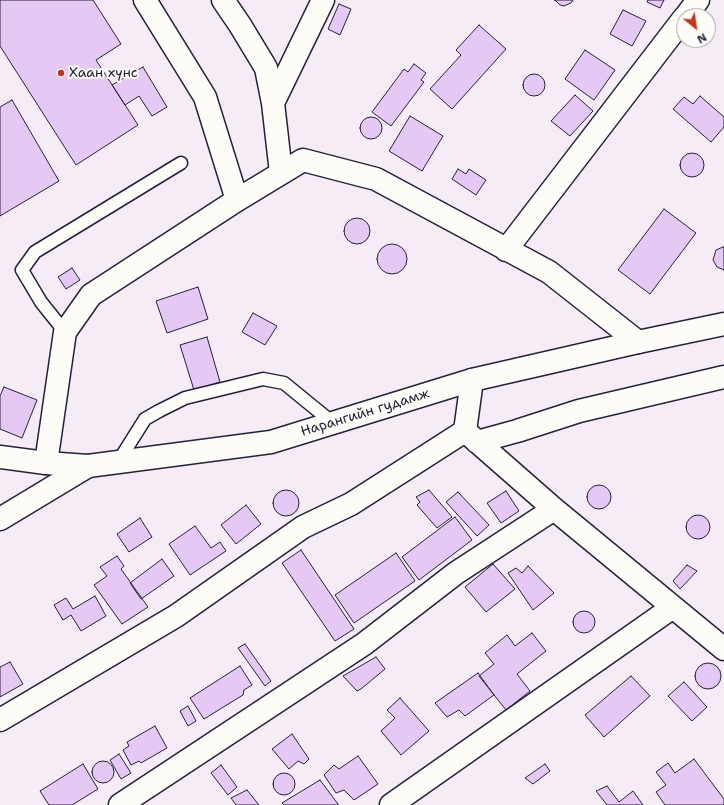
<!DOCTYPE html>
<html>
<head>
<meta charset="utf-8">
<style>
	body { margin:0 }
	#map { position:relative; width:724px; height:805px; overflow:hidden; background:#f6ecf6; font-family:"Shantell Sans",sans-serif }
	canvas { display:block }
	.north { position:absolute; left:676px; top:8px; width:40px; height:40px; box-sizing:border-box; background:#fdfcf7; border:1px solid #a5a5ac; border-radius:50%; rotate:150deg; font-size:11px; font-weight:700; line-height:16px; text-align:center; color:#22223b }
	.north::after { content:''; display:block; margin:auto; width:14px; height:18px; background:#c8321e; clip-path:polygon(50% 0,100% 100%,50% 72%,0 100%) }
</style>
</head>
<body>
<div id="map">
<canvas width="724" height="805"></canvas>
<div class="north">N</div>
</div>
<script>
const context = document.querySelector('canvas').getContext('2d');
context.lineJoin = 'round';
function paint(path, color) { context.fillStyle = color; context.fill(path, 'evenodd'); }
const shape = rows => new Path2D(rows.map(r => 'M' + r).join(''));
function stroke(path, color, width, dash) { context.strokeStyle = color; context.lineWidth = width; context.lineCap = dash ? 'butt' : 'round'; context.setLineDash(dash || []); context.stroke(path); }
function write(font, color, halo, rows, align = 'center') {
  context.font = font + ' "Shantell Sans",sans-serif'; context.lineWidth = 4; context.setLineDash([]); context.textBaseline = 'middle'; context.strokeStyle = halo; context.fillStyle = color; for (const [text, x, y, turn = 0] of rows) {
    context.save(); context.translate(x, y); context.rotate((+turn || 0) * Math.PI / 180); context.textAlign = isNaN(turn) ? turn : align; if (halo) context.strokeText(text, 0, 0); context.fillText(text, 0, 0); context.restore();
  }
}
const building = shape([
	[0,0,93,0,121,44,96,60,138,125,76,165,0,46,0,0],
	[555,0,554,0,573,0,571,3,564,6,560,5,555,0],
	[648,0,664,0,660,8,647,2,648,0],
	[339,4,351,9,340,35,328,29,339,4],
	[623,10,646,21,632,46,610,34,623,10],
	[479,25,506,49,452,109,430,89,461,55,456,50,479,25],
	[585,50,615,70,594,100,565,79,585,50],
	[414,64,426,73,421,80,424,82,391,126,372,112,404,69,408,72,414,64],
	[143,67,167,107,152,116,139,96,125,105,112,85,143,67],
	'523 85a11 11 0 1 1 22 0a11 11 0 1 1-22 0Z',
	[575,95,593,111,570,136,551,121,575,95],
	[700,96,724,117,724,127,711,142,673,109,684,97,693,104,700,96],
	[12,100,59,181,0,216,0,107,12,100],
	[410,116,443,136,422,171,389,151,410,116],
	'360 128a11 11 0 1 1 22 0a11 11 0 1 1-22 0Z',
	'680 165a12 12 0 1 1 24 0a12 12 0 1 1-24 0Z',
	[458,169,466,174,469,169,486,180,476,195,452,179,458,169],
	[664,209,696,233,650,294,618,270,664,209],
	'344 231a13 13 0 1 1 26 0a13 13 0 1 1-26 0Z',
	'377 259a15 15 0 1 1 30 0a15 15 0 1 1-30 0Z',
	[723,247,724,247,724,270,717,267,713,260,716,250,723,247],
	[72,268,80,280,66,289,58,277,72,268],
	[198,287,208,319,167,333,156,301,198,287],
	[253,313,277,326,265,345,242,332,253,313],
	[207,337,220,382,194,390,180,345,207,337],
	[4,387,37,400,22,438,0,429,0,396,4,387],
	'587 497a12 12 0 1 1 24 0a12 12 0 1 1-24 0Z',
	[429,490,452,517,437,528,417,505,420,502,416,497,429,490],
	'273 503a13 13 0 1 1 26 0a13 13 0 1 1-26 0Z',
	[506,491,519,511,501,523,487,503,506,491],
	[458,492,489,525,477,536,446,502,458,492],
	[246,505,261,524,236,544,221,525,246,505],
	'686 527a12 12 0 1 1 24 0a12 12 0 1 1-24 0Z',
	[455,517,472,540,419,580,402,557,455,517],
	[140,518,152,537,129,552,117,534,140,518],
	[195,526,211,548,220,542,226,551,190,575,169,544,195,526],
	[301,550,354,629,335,641,282,563,301,550],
	[396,553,415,581,354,623,335,595,396,553],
	[117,556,124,566,121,569,148,607,122,624,94,585,107,576,100,567,117,556],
	[162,559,174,576,141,599,130,583,162,559],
	[493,564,515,589,486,612,465,587,493,564],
	[687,565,697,571,680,589,673,581,687,565],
	[528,566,554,593,533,610,508,573,516,568,522,573,528,566],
	[95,596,106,616,81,631,71,615,63,620,54,605,66,598,73,609,95,596],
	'573 622a11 11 0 1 1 22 0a11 11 0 1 1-22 0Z',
	[532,633,546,651,517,674,530,691,506,710,479,676,494,664,485,653,507,635,515,646,532,633],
	[245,644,271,681,265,686,238,648,245,644],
	[376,657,385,669,361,689,357,691,343,676,376,657],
	[10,662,23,684,0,697,0,667,10,662],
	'695 676a13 13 0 1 1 26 0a13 13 0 1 1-26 0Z',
	[240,666,252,685,244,690,243,695,204,719,190,698,240,666],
	[478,673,494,695,465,716,459,710,447,717,435,703,478,673],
	[631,676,650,696,604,737,585,715,631,676],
	[684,682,707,707,692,721,668,696,684,682],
	[400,698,429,731,401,755,381,731,395,718,387,710,400,698],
	[188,706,196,721,188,726,180,711,188,706],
	[155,726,167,748,141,763,139,761,131,765,123,750,129,746,127,742,155,726],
	[292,734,309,759,304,764,298,761,289,769,272,749,292,734],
	[119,754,131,773,121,779,110,760,119,754],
	[358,756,378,784,354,800,344,790,336,793,324,775,334,765,339,769,358,756],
	[694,759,724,799,724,805,665,805,656,792,666,785,656,772,668,763,675,773,694,759],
	'92 772a11 11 0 1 1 22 0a11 11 0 1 1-22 0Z',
	[83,764,98,789,72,805,49,805,40,791,83,764],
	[545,764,550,771,533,784,525,778,545,764],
	[221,765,237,787,228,795,211,773,221,765],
	'273 784a11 11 0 1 1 22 0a11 11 0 1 1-22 0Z',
	[320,780,338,804,338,805,284,805,282,803,320,780],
	[607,786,619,802,633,791,643,805,607,805,596,791,607,786],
	[247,790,259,805,236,805,231,798,247,790]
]);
const lane = shape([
	[65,332,41,302,22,270,35,252,181,163],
	[118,462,145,419,159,411,185,398,263,379,284,383,333,423]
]);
const street = shape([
	[145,0,205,97,237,200],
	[223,0,240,25,266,68,273,103],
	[686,16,698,0],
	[281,173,273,103,323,0],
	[506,250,684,18],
	[472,380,465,431,554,509,724,649],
	[477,442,517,431,579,411,724,377],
	[46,463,65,332,91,295,237,200,303,160,376,179,549,272,638,342],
	[0,519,88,466],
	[0,720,176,616,303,527,351,504,465,431],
	[120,805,364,644,456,573,554,509],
	[391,805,673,607]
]);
const secondary = shape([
	[0,457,46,463,88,466,271,442,472,380,638,342,724,324]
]);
const markers = [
	[61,73,4,"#c8321e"]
];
const poiNames = [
	["Хаан хүнс",69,73]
];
const streetNames = [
	["Нарангийн гудамж",365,413,-17]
];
paint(building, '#e6c8f5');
stroke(building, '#22223b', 1);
stroke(lane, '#22223b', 15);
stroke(street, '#22223b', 25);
stroke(secondary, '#22223b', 25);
stroke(lane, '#fdfcf7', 12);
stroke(street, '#fdfcf7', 22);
stroke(secondary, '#fdfcf7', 22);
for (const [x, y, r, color] of markers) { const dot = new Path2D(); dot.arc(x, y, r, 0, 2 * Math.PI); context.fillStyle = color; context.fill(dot); stroke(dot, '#fdfcf7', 1.5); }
write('14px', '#22223b', '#fdfcf7', poiNames, 'left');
write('14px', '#22223b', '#fdfcf7', streetNames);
</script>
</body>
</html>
